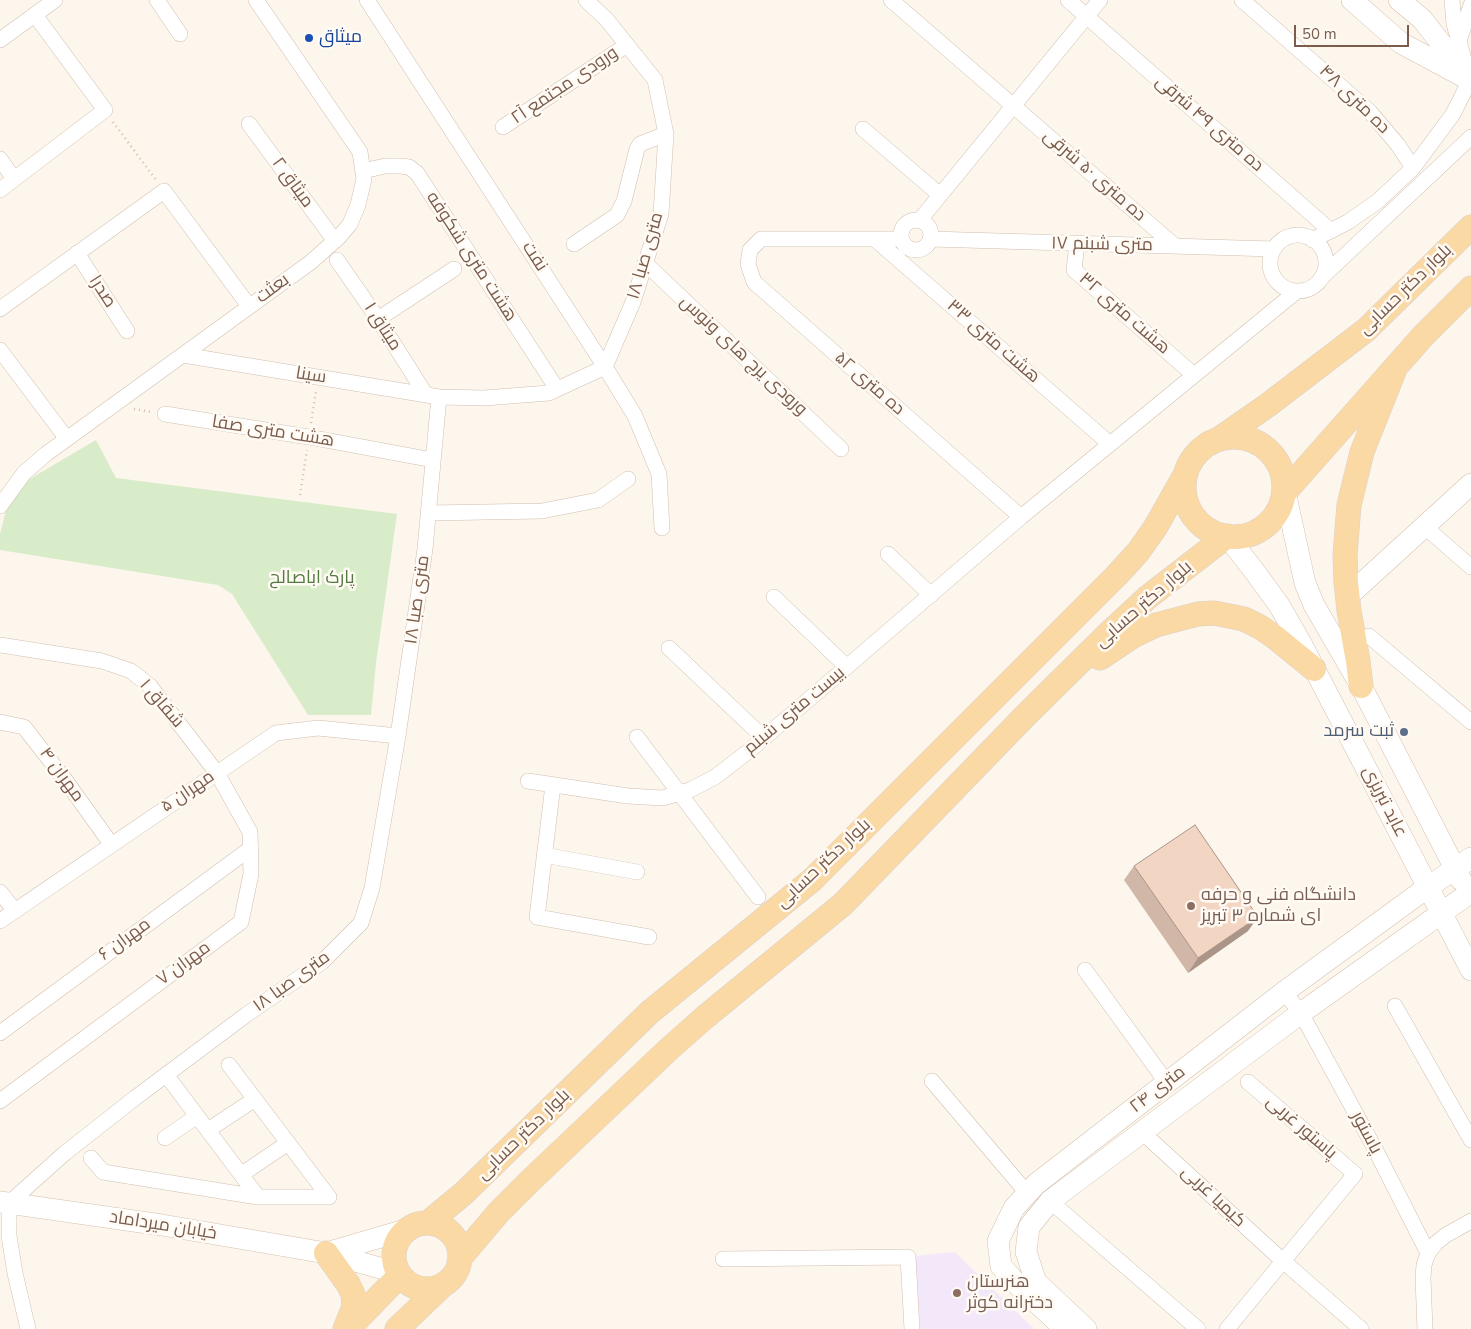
<!DOCTYPE html>
<html>
<head>
<meta charset="utf-8">
<style>
	body { margin:0 }
	#map { position:relative; width:1471px; height:1329px; overflow:hidden; background:#fdf6ec; font-family:"Nunito Sans",sans-serif }
	canvas { display:block }
	.scale { position:absolute; left:1294px; top:25px; width:115px; height:22px; box-sizing:border-box; border:2px solid #7a5c4d; border-top:0; padding-left:6px; font-size:15px; line-height:18px; white-space:nowrap; color:#7a5c4d; -webkit-text-stroke:4px #fffaf3; paint-order:stroke }
</style>
</head>
<body>
<div id="map">
<canvas width="1471" height="1329"></canvas>
<div class="scale">50 m</div>
</div>
<script>
const context = document.querySelector('canvas').getContext('2d');
context.lineJoin = 'round';
function paint(path, color) { context.fillStyle = color; context.fill(path, 'evenodd'); }
const shape = rows => new Path2D(rows.map(r => 'M' + r).join(''));
function stroke(path, color, width, dash) { context.strokeStyle = color; context.lineWidth = width; context.lineCap = dash ? 'butt' : 'round'; context.setLineDash(dash || []); context.stroke(path); }
function write(font, color, halo, rows, align = 'center') {
  context.font = font + ' "Nunito Sans",Cairo,sans-serif'; context.lineWidth = 5; context.setLineDash([]); context.textBaseline = 'middle'; context.strokeStyle = halo; context.fillStyle = color; for (const [text, x, y, turn = 0] of rows) {
    context.save(); context.translate(x, y); context.rotate((+turn || 0) * Math.PI / 180); context.textAlign = isNaN(turn) ? turn : align; if (halo) context.strokeText(text, 0, 0); context.fillText(text, 0, 0); context.restore();
  }
}
const education = shape([
	[955,1252,1034,1329,920,1329,915,1256]
]);
const green = shape([
	[96,440,116,478,397,514,376,663,371,715,308,715,232,594,218,585,0,550,0,534,11,490]
]);
const path = shape([
	[113,122,156,180],
	[134,409,151,412],
	[311,423,316,391],
	[300,495,307,450]
]);
const street = shape([
	[157,0,180,34],
	[367,0,605,367,635,416,659,474,662,528],
	[891,0,1175,246],
	[1068,0,1331,231],
	[1242,0,1370,112,1398,145,1413,168],
	[0,40,55,0],
	[1459,41,1471,5],
	[249,124,335,241],
	[503,127,627,45],
	[863,129,940,195],
	[0,159,14,179],
	[363,171,385,166,401,166,409,167,417,173,557,389],
	[0,190,105,110,35,15],
	'901 235a15 15 0 1 1 30 0a15 15 0 1 1-30 0Z',
	[919,221,1100,0],
	'1270 263a28 28 0 1 1 56 0a28 28 0 1 1-56 0Z',
	[901,239,761,239,750,250,748,264,754,282,1021,517],
	[930,239,1274,249],
	[876,240,1110,444],
	[1312,240,1348,222,1378,201,1413,168,1453,114,1470,80,1454,24,1452,0],
	[574,244,617,215,624,201,637,149,640,144,666,134],
	[1077,244,1074,270,1194,375],
	[77,253,127,331],
	[337,260,378,319,426,395],
	[645,263,841,449],
	[1321,278,1471,137],
	[0,309,164,191,249,306],
	[378,319,454,269],
	[0,350,67,439],
	[183,355,439,397,484,398,549,393,605,367,633,302,661,214,666,134,655,80,607,20,586,0],
	[165,414,309,437,433,460],
	[0,506,24,473,46,454,311,262,339,237,350,224,358,205,364,179,360,152,256,0],
	[429,513,542,511,598,500,628,479],
	[1425,527,1471,567],
	[888,554,931,595],
	[774,597,847,667],
	[1369,636,1471,722],
	[0,645,102,661,131,671,150,686,217,773,250,832,251,874,241,922,0,1101],
	[669,648,764,738],
	[0,722,24,727,66,781,111,844],
	[637,737,758,897],
	[528,781,628,796,663,798,690,790,715,777,750,750,1021,517,1297,291],
	[553,785,537,917,649,937],
	[544,855,637,872],
	[0,892,15,911],
	[0,921,276,733,318,728,398,736],
	[1085,970,1167,1083],
	[1284,992,1301,1013,1374,1147,1428,1253],
	[1395,1006,1471,1140],
	[0,1033,251,848],
	[229,1065,329,1197],
	[167,1076,258,1197,329,1197],
	[932,1081,1027,1193],
	[208,1130,255,1099],
	[1143,1133,1283,1261,1361,1329],
	[165,1138,197,1116],
	[91,1158,103,1172,258,1197],
	[242,1174,288,1143],
	[1050,1201,1198,1329],
	[723,1259,908,1257,912,1329],
	[28,1329,15,1273,9,1236,9,1203,65,1153,135,1098,246,1015,322,962,361,923,372,888,398,736,425,549,439,397],
	[1227,1329,1355,1174,1248,1082],
	[1425,1329,1423,1278,1424,1265,1428,1253,1436,1243,1446,1235,1471,1221]
]);
const secondary = shape([
	[1352,0,1401,43,1470,80],
	[1399,0,1422,19,1465,74],
	[1285,492,1305,583,1314,605,1361,686,1461,880],
	[1227,536,1255,572,1279,605,1302,645,1471,970],
	[1347,597,1471,484],
	[0,1202,162,1225,326,1253,398,1273],
	[326,1253,405,1230],
	[1065,1329,1018,1285,1001,1266,998,1241,1014,1208,1036,1184,1284,992,1428,887,1471,858],
	[1086,1329,1036,1282,1026,1252,1029,1227,1050,1201,1301,1013,1471,892]
]);
const primary = shape([
	'1184 487a50 50 0 1 1 100 0a50 50 0 1 1-100 0Z',
	[1219,439,1268,405,1366,330,1471,227],
	[1285,492,1423,336,1471,288],
	[1100,658,1133,636,1156,625,1198,614,1214,613,1244,619,1260,627,1276,638,1314,669],
	[1361,686,1358,661,1349,611,1346,582,1345,555,1349,505,1362,452,1395,369],
	[429,1222,464,1193,650,1012,812,880,1117,575,1138,552,1155,528,1185,475],
	'394 1256a33 33 0 1 1 66 0a33 33 0 1 1-66 0Z',
	[326,1253,348,1284,353,1294,354,1306,345,1329],
	[460,1258,498,1213,530,1181,669,1049,704,1018,843,904,1026,715,1108,634,1148,597,1227,536],
	[349,1328,400,1275],
	[397,1329,444,1284]
]);
const wall = shape([
	[1134,866,1248,931,1188,973,1124,880]
]);
const shadedWall = shape([
	[1258,917,1248,931,1188,973,1198,958]
]);
const building = shape([
	[1195,825,1258,917,1198,958,1134,866,1195,825]
]);
const markers = [
	[309,38,5,"#1a4fb4"],
	[1404,732,5,"#5c6f8a"],
	[1191,906,5,"#8d6e63"],
	[957,1293,5,"#8d6e63"]
];
const transitNames = [
	["میثاق",319,38]
];
const streetNames = [
	["ورودی مجتمع آ۲",565,86,-34],
	["ده متری ۴۸",1354,100,44],
	["ده متری ۴۹ شرقی",1209,124,41],
	["ده متری ۵۰ شرقی",1094,176,41],
	["میثاق ۲",292,183,54],
	["۱۷ متری شبنم",1102,245,1],
	["متری صبا ۱۸",646,256,-74],
	["هشت متری شکوفه",471,257,57],
	["نفت",534,257,57],
	["بعثت",273,289,-36],
	["بلوار دکتر حسابی",1406,290,-44],
	["صدرا",102,292,57],
	["هشت متری ۳۲",1124,314,41],
	["میثاق ۱",382,327,57],
	["هشت متری ۳۳",993,342,41],
	["ورودی یرج های ونوس",743,356,43],
	["سینا",311,376,9],
	["ده متری ۵۲",869,384,41],
	["هشت متری صفا",273,432,9],
	["متری صبا ۱۸",418,600,-82],
	["بلوار دکتر حسابی",1144,605,-41],
	["شقاق ۱",161,704,49],
	["بیست متری شبنم",795,711,-40],
	["مهران ۴",61,775,54],
	["مهران ۵",188,792,-34],
	["عابد تبریزی",1384,802,63],
	["بلوار دکتر حسابی",824,864,-43],
	["مهران ۶",125,940,-36],
	["مهران ۷",184,964,-36],
	["متری صبا ۱۸",292,982,-36],
	["۲۴ متری",1158,1090,-38],
	["پاستور غربی",1301,1128,41],
	["پاستور",1366,1133,62],
	["بلوار دکتر حسابی",524,1135,-44],
	["کیمیا غربی",1213,1197,43],
	["خیابان میرداماد",163,1226,9]
];
const parkNames = [
	["پارک اباصالح",312,579]
];
const serviceNames = [
	["ثبت سرمد",1394,732]
];
const educationNames = [
	["دانشگاه فنی و حرفه",1201,896],
	["ای شماره ۳ تبریز",1201,917],
	["هنرستان",967,1283],
	["دخترانه کوثر",967,1304]
];
paint(education, '#f3e8fa');
paint(green, '#d8ecc9');
stroke(street, '#d1beb0', 16);
stroke(secondary, '#d6c0b0', 22);
stroke(primary, '#dad1cd', 25);
stroke(path, '#d9b8a5', 2.5, [1, 4]);
stroke(street, '#fff', 15);
stroke(secondary, '#fff', 21);
stroke(primary, '#fbd9a5', 24);
paint(wall, '#d1b7a8');
paint(shadedWall, '#aa9588');
paint(building, '#f3d5c3');
stroke(building, '#aa9588', 1);
for (const [x, y, r, color] of markers) { const dot = new Path2D(); dot.arc(x, y, r, 0, 2 * Math.PI); context.fillStyle = color; context.fill(dot); stroke(dot, '#fffaf3', 2); }
write('18px', '#164399', '#fffaf3', transitNames, 'left');
write('18px', '#7a5c4d', '#fffaf3', streetNames);
write('18px', '#537a41', '#fffaf3', parkNames);
write('18px', '#4e5e75', '#fffaf3', serviceNames, 'right');
write('18px', '#785e54', '#fffaf3', educationNames, 'left');
</script>
</body>
</html>
